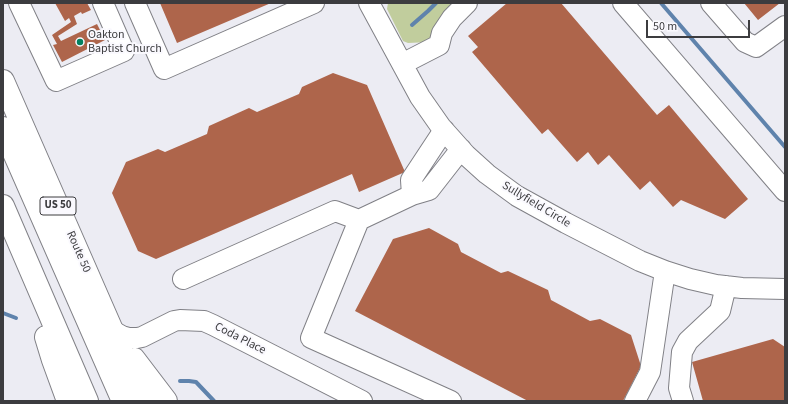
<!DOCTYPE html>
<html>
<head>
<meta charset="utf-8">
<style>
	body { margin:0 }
	#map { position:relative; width:788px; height:404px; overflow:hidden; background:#ececf3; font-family:"Source Sans 3",sans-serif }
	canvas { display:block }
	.frame { position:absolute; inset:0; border:4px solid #3c3c3f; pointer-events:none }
	.scale { position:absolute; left:646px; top:20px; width:104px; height:18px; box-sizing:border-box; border:2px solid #3c3c3f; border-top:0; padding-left:5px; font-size:12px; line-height:14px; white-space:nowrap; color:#3c3c3f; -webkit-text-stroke:3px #faf9fe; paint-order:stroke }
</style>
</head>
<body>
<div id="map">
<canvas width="788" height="404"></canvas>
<div class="frame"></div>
<div class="scale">50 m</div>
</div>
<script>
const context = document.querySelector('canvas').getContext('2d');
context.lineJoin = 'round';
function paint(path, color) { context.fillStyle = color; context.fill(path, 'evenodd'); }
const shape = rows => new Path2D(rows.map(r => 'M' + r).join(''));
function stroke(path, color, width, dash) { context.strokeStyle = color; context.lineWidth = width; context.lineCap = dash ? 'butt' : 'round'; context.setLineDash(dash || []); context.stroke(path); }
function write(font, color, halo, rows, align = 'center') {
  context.font = font + ' "Source Sans 3",sans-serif'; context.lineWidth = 4; context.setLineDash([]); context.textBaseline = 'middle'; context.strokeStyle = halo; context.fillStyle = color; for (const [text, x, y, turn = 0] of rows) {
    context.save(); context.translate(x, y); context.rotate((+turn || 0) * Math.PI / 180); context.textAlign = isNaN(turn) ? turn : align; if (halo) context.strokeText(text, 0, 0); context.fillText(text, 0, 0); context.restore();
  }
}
const green = shape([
	[388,3,454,3,429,42,408,43,403,41,387,9]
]);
const stream = shape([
	[661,3,785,147],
	[412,25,428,11,436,3],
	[3,313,16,318],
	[180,381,189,381,196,382,214,401]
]);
const building = shape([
	[55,3,87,3,91,10,82,14,81,12,74,16,77,24,58,36,61,41,97,24,105,40,62,62,53,45,57,44,52,35,71,22,69,18,65,21],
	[160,3,271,3,177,43],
	[507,3,561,3,657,115,669,105,748,199,725,219,681,200,673,207,650,181,640,190,609,155,598,165,588,152,577,162,548,129,542,134,472,52,478,47,468,36],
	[744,3,780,3,758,20],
	[333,73,367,85,405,172,359,192,352,174,156,259,138,251,112,193,126,162,158,149,165,152,207,134,209,126,249,108,257,112,299,94,302,87],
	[429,228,458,244,461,252,501,273,508,271,548,290,551,300,590,321,600,319,631,335,641,366,623,401,528,401,355,311,393,239],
	[773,339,785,347,785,401,703,401,692,362]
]);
const minor = shape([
	[19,3,56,81,124,51,103,3],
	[135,3,164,69,314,3],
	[369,3,420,97,441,127,466,155,487,174,517,196,566,223,640,261,665,271,690,279,716,285,742,288,785,289],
	[623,3,785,191],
	[711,3,745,42,756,47,785,26],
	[402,64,439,45,442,33,452,18,467,3],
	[412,195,411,180,444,130],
	[183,279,335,211,359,220],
	[113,331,122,336,129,338,137,338,142,337,174,321,180,320,204,321,213,325,362,401],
	[451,401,311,338,359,220,412,195,429,190,461,149],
	[635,401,650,372,665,271],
	[683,401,679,388,682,352,688,341,720,311,726,286]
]);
const highway = shape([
	[3,81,143,401],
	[3,128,123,401],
	[3,206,87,401],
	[46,337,53,360,68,401],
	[134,359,166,401]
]);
const markers = [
	[80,42,4,"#02805f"]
];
const shields = [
	[58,206,36]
];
const shieldNames = [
	["US 50",58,206]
];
const poiNames = [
	["Oakton",88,35],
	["Baptist Church",88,49]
];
const streetNames = [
	["Sullyfield Circle",536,205,31],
	["Route 50",78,252,66],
	["Coda Place",240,339,27]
];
paint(green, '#c1cd9d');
stroke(stream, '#5f83ac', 4);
paint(building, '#ae654b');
stroke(minor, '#808086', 22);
stroke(highway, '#808086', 24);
stroke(minor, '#fff', 20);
stroke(highway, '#fff', 22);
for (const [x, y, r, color] of markers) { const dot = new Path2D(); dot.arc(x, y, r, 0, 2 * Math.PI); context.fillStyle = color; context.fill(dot); stroke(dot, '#faf9fe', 1.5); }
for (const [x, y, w] of shields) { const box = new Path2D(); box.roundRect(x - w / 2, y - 9, w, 18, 3); context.fillStyle = '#faf9fe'; context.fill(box); stroke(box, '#3c3c3f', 1); }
write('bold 11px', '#3c3c3f', null, shieldNames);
write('12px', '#3c3c3f', '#faf9fe', poiNames, 'left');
write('12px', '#3c3c3f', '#faf9fe', streetNames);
</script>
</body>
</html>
